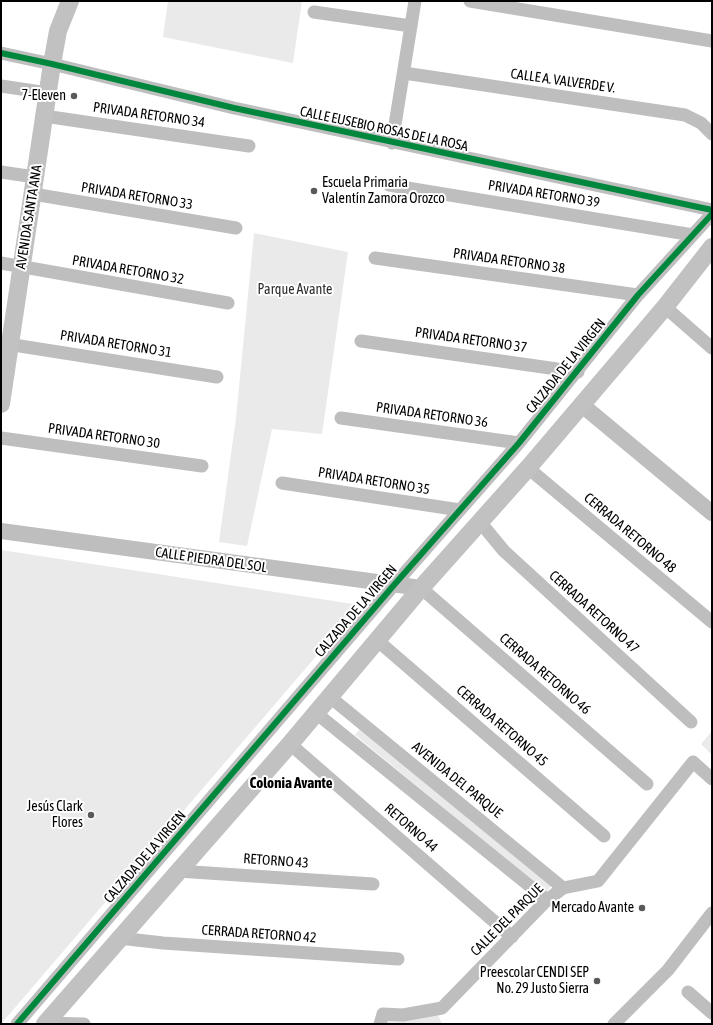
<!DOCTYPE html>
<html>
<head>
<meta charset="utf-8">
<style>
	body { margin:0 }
	#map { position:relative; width:713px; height:1025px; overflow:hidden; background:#fff; font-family:"Asap Condensed",sans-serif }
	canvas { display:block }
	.frame { position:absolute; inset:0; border:2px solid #000; pointer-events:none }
</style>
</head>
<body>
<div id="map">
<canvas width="713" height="1025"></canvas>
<div class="frame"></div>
</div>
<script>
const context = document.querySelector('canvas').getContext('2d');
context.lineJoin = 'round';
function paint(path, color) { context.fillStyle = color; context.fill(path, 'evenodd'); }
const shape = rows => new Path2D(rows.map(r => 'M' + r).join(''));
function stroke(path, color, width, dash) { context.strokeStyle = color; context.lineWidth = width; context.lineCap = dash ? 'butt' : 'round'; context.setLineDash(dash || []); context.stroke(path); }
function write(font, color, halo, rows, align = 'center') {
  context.font = font + ' "Asap Condensed",sans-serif'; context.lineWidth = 4; context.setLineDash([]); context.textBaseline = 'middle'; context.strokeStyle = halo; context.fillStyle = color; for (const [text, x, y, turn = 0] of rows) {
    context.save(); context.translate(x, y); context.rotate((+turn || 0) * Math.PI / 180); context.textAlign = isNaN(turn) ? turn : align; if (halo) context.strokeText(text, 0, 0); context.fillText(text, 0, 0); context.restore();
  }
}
const green = shape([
	[168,1,302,1,293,63,163,37],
	[254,233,348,252,322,434,272,429,247,546,219,542,236,418],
	[1,550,360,605,1,1024],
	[360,729,551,886,546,892,355,735],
	[712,731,712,755,701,744],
	[438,1015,442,1024,384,1024,386,1017]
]);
const minor = shape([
	[470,1,712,41],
	[314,12,411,26],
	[1,53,52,64,234,108,712,210],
	[404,73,685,115,701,123,712,134],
	[1,86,48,93],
	[44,116,249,146],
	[392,143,415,1],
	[1,172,35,177],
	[389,185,693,235],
	[33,194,236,228],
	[375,258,638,295],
	[1,263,228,303],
	[665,307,712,348],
	[361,341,578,372],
	[1,343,217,377],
	[341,418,519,443],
	[1,438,202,466],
	[528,468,712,622],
	[282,483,460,510],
	[480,522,504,551,691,722],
	[421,588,647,784],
	[378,641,604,836],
	[330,697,563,888],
	[316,713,547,900],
	[290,744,512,937],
	[178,871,373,884],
	[119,938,163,943,398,959],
	[688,992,712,1013],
	[46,1023,84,1024],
	[17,1024,394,585,519,443,638,295,712,214],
	[380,1024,383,1014,403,1015,442,1008,547,900,563,888,598,881,693,762,712,779],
	[614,1024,668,970,712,913]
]);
const tertiary = shape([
	[582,405,712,513],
	[1,531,421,588]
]);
const secondary = shape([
	[1,404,52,64,58,31,70,1],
	[45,1024,290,744,421,588,528,468,665,307,712,247]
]);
const cycleway = shape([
	[1,53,52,64,234,108,712,210],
	[17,1024,394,585,519,443,638,295,712,214]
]);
const markers = [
	[74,96,4,"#595959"],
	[314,191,4,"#595959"],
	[91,815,4,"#595959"],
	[642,908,4,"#595959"],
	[597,981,4,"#595959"]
];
const streetNames = [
	["CALLE A. VALVERDE V.",563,81,8],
	["PRIVADA RETORNO 34",149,115,8],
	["CALLE EUSEBIO ROSAS DE LA ROSA",384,129,12],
	["PRIVADA RETORNO 39",544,194,9],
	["PRIVADA RETORNO 33",137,196,9],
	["AVENIDA SANTA ANA",29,217,-81],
	["PRIVADA RETORNO 38",509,261,8],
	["PRIVADA RETORNO 32",128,270,10],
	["PRIVADA RETORNO 37",471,340,8],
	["PRIVADA RETORNO 31",116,344,9],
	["CALZADA DE LA VIRGEN",566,366,-51],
	["PRIVADA RETORNO 36",432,415,8],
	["PRIVADA RETORNO 30",104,436,8],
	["PRIVADA RETORNO 35",374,481,9],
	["CERRADA RETORNO 48",630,533,40],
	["CALLE PIEDRA DEL SOL",211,560,8],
	["CALZADA DE LA VIRGEN",356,611,-49],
	["CERRADA RETORNO 47",594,612,42],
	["CERRADA RETORNO 46",545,674,41],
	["CERRADA RETORNO 45",502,726,41],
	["AVENIDA DEL PARQUE",457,780,39],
	["RETORNO 44",411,828,41],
	["CALZADA DE LA VIRGEN",145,857,-49],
	["RETORNO 43",276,861,4],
	["CALLE DEL PARQUE",507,920,-45],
	["CERRADA RETORNO 42",259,934,4]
];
const poiNames = [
	["7-Eleven",66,96],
	["Escuela Primaria",322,183,"left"],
	["Valentín Zamora Orozco",322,199,"left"],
	["Jesús Clark",83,807],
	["Flores",83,823],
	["Mercado Avante",634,908],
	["Preescolar CENDI SEP",589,973],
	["No. 29 Justo Sierra",589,989]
];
const parkNames = [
	["Parque Avante",295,290]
];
const neighbourhoodNames = [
	["Colonia Avante",291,783]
];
paint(green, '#eaeaea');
stroke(minor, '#bebebe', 13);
stroke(tertiary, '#bebebe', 16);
stroke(secondary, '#c1c1c1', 18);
stroke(cycleway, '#00873e', 6);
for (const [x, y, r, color] of markers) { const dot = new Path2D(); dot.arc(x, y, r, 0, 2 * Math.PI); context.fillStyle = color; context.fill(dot); stroke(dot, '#fff', 1.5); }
write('14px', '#000', '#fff', streetNames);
write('14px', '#000', '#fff', poiNames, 'right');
write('14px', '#2f2f2f', '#fff', parkNames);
write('bold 15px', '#000', '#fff', neighbourhoodNames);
</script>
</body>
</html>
